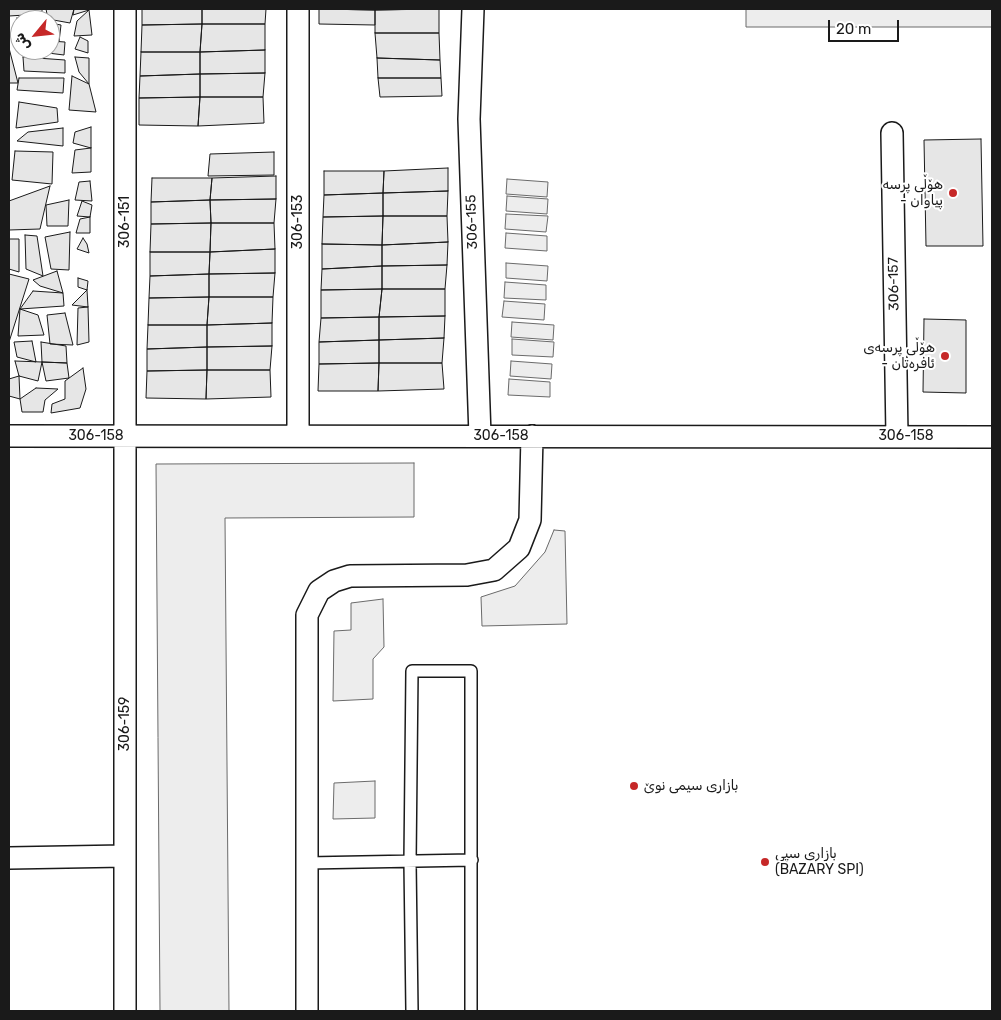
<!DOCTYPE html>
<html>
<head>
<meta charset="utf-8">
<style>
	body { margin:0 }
	#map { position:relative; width:1001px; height:1020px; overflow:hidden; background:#fff; font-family:Rubik,"Noto Sans Arabic",sans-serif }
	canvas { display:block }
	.frame { position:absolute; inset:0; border:10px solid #1a1a1a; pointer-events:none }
	.north { position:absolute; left:10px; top:10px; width:50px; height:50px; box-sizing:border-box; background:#fff; border:1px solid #a3a3a3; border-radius:50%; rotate:242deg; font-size:14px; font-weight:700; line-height:20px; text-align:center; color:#1a1a1a }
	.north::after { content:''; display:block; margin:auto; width:18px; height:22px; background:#c62828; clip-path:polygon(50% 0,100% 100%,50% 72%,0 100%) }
	.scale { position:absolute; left:828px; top:20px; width:71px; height:22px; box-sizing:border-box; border:2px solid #1a1a1a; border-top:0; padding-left:6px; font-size:15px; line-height:18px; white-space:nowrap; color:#1a1a1a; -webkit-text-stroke:4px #fff; paint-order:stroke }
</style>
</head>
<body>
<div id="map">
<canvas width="1001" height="1020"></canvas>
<div class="frame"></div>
<div class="north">ش</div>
<div class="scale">20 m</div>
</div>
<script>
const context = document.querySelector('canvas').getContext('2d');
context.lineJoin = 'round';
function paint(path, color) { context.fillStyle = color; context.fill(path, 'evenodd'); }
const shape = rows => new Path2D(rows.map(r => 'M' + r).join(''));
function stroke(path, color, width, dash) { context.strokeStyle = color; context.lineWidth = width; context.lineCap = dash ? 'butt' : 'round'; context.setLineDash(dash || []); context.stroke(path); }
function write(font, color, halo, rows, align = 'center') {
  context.font = font + ' Rubik,"Noto Sans Arabic",sans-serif'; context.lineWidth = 4; context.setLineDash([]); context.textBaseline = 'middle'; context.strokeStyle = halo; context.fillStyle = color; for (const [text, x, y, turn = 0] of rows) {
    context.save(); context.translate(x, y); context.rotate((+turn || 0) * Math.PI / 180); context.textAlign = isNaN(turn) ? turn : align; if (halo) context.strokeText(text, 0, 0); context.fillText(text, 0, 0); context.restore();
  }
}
const green = shape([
	[746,9,992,9,992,27,746,27,746,9],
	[507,179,548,182,547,197,506,194,507,179],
	[507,196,548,199,547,214,506,211,507,196],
	[506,214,548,216,546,232,505,229,506,214],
	[506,233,547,236,547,251,505,248,506,233],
	[506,263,548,266,547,281,506,278,506,263],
	[505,282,546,285,546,300,504,298,505,282],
	[504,301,545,304,544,320,502,317,504,301],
	[512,322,554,325,553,340,511,337,512,322],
	[512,339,554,342,553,357,512,355,512,339],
	[511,361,552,364,551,379,510,376,511,361],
	[509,379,550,382,550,397,508,395,509,379],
	[414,463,414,517,225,518,229,1011,160,1011,156,464,414,463],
	[554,530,565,531,567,624,482,626,481,597,515,586,545,552,554,530],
	[383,599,384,647,373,659,373,699,333,701,334,631,351,630,351,603,383,599],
	[375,781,375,818,333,819,334,783,375,781]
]);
const building = shape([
	[9,9,42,9,42,14,9,16,9,9],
	[46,9,74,9,70,23,48,19,46,9],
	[74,9,89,9,89,10,73,15,74,9],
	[142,9,202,9,202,24,142,25,142,9],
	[202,9,266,9,265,24,202,24,202,9],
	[319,9,375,9,375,10,319,9],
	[319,9,375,10,375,25,319,24,319,9],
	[375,9,428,9,375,10,375,9],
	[439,9,439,33,375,33,375,10,439,9],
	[89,10,92,35,74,36,77,21,89,10],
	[17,18,31,20,20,20,20,39,16,38,17,18],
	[50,23,61,25,59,42,50,41,50,23],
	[202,24,200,52,141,52,142,25,202,24],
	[202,24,265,24,265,50,200,52,202,24],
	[375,33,439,33,440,60,377,58,375,33],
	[80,37,88,41,88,53,75,49,80,37],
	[50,41,65,42,64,55,24,50,50,50,50,41],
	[9,48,18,83,9,83,9,48],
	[265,50,265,73,200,74,200,52,265,50],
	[141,52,200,52,200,74,140,76,141,52],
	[23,57,65,60,65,73,24,71,23,57],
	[75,57,89,58,89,84,79,72,75,57],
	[377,58,440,60,441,78,378,78,377,58],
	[265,73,263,97,200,97,200,74,265,73],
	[200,74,200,97,139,98,140,76,200,74],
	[72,76,89,84,96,112,69,110,72,76],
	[19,78,64,78,63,93,17,90,19,78],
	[378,78,441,78,442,96,380,97,378,78],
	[200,97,263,97,264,123,198,126,200,97],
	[200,97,198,126,139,125,139,98,200,97],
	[19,102,57,108,58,122,16,128,19,102],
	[91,127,91,148,73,143,75,132,91,127],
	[63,128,63,146,17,141,28,132,63,128],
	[981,139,983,246,926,246,924,140,981,139],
	[91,148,91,172,72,173,75,150,91,148],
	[15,151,53,152,52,184,12,180,15,151],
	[274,152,274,175,208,176,210,154,274,152],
	[448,168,448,191,383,193,384,171,448,168],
	[324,171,384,171,383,193,324,195,324,171],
	[276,176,276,199,210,200,212,178,276,176],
	[152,178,212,178,210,200,151,202,152,178],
	[90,181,92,201,75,200,79,182,90,181],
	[50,186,40,229,9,230,9,201,50,186],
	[448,191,447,216,383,216,383,193,448,191],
	[383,193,383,216,323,217,324,195,383,193],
	[276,199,274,223,211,223,210,200,276,199],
	[69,200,68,226,47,226,46,205,69,200],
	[210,200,211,223,151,224,151,202,210,200],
	[82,201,92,205,90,217,77,216,82,201],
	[383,216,382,245,322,244,323,217,383,216],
	[383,216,447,216,448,242,382,245,383,216],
	[90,217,90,233,76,233,80,219,90,217],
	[211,223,210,252,150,252,151,224,211,223],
	[211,223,274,223,275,249,210,252,211,223],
	[70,232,69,270,51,269,45,237,70,232],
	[25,235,37,236,43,276,26,269,25,235],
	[83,238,87,244,89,253,77,249,83,238],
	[9,239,19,239,19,272,9,269,9,239],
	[448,242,447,265,382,266,382,245,448,242],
	[322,244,382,245,382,266,322,269,322,244],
	[275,249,275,273,209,274,210,252,275,249],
	[150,252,210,252,209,274,150,276,150,252],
	[447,265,445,289,382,289,382,266,447,265],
	[382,266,382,289,321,290,322,269,382,266],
	[57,271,63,293,40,286,33,280,57,271],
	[275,273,273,297,209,297,209,274,275,273],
	[9,274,29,279,9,342,9,274],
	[209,274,209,297,149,298,150,276,209,274],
	[78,278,88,281,87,290,78,287,78,278],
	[382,289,379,317,321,318,321,290,382,289],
	[382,289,445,289,445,316,379,317,382,289],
	[87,290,88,307,72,305,87,290],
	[33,291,63,293,64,306,20,309,33,291],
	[209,297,207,325,148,325,149,298,209,297],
	[209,297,273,297,272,323,207,325,209,297],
	[88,307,89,342,77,345,78,308,88,307],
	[20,309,38,315,44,335,18,336,20,309],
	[65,313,73,345,50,344,47,315,65,313],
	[445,316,444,338,379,340,379,317,445,316],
	[379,317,379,340,319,342,321,318,379,317],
	[924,319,966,320,966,393,923,392,924,319],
	[272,323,272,346,207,347,207,325,272,323],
	[148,325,207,325,207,347,147,349,148,325],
	[444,338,442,363,379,363,379,340,444,338],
	[379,340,379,363,319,364,319,342,379,340],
	[32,341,36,362,17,357,14,342,32,341],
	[41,342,66,346,67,363,42,362,41,342],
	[272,346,270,370,207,370,207,347,272,346],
	[207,347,207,370,147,371,147,349,207,347],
	[15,361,42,362,38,381,19,376,15,361],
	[42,362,67,363,69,378,46,381,42,362],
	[379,363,442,363,444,389,378,391,379,363],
	[379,363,378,391,318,391,319,364,379,363],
	[83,368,86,389,80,408,51,413,52,404,65,399,65,381,83,368],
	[207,370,270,370,271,397,206,399,207,370],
	[207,370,206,399,146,398,147,371,207,370],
	[19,376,20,399,9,396,9,379,19,376],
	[36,388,58,389,45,400,43,412,22,412,20,399,36,388]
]);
const lane = shape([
	[307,863,472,860],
	[412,1011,410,862,412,671,471,671,471,1011]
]);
const street = shape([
	[473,9,469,119,480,436],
	[892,133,897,436],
	[9,436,992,437],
	[298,436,298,9],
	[9,858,124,856],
	[125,1011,125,9],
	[307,1011,307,615,319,591,334,581,350,576,467,575,494,570,519,548,530,520,532,436]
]);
const markers = [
	[953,193,5,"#c62828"],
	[945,356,5,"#c62828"],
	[634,786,5,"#c62828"],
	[765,862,5,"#c62828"]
];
const poiNames = [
	["هۆڵی پرسە",943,185],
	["- پیاوان",943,201],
	["هۆڵی پرسەی",935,348],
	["- ئافرەتان",935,364],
	["بازاری سیمی نوێ",644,786,"left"],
	["بازاڕی سپی",775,854,"left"],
	["(BAZARY SPI)",775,870,"left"]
];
const streetNames = [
	["306-151",125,222,-90],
	["306-153",298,222,-90],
	["306-155",472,222,-92],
	["306-157",894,284,-91],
	["306-158",96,436],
	["306-158",501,436],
	["306-158",906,436],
	["306-159",125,724,-90]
];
paint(green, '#ededed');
stroke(green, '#6a6a6a', 1);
paint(building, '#e6e6e6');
stroke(building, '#1a1a1a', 1);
stroke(lane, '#1a1a1a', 14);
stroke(street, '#1a1a1a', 24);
stroke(lane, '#fff', 11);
stroke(street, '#fff', 21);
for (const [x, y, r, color] of markers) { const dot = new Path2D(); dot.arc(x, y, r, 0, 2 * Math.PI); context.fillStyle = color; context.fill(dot); stroke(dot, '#fff', 2); }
write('14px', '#1a1a1a', '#fff', poiNames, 'right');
write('14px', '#1a1a1a', '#fff', streetNames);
</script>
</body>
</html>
